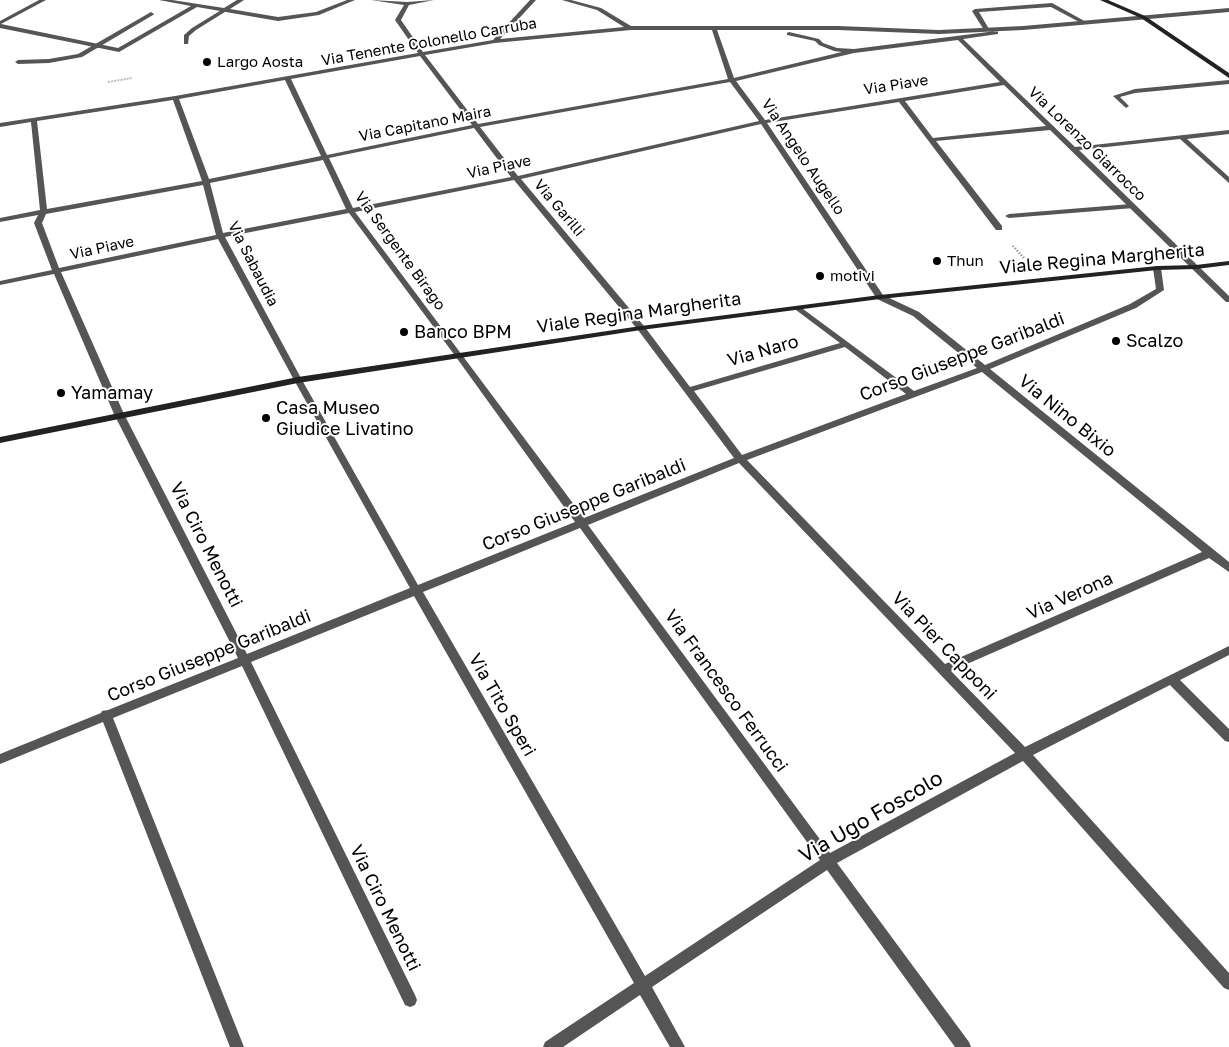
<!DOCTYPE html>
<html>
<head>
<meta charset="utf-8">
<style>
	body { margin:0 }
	canvas { display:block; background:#fff }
</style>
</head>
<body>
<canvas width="1229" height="1047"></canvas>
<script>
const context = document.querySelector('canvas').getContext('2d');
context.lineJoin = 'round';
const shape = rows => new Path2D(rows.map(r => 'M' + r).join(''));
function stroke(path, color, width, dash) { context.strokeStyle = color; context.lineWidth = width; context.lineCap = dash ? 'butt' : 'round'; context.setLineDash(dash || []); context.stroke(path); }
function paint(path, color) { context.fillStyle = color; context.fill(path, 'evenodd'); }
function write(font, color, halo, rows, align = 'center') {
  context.font = font + ' "Golos Text",sans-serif'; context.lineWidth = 4; context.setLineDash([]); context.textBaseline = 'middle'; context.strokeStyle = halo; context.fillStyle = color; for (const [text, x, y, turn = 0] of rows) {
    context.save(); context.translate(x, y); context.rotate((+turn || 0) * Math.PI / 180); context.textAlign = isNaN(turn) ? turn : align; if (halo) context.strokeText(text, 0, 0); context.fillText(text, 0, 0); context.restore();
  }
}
const pathFar1 = shape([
	[108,82,132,78]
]);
const path = shape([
	[1013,246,1024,258]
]);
const lane = shape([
	[1052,3,1088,23,1083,24,1051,7,979,12,989,29,986,31,984,30,972,11,975,9,1052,3],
	[223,9,228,10,196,30,189,36,188,44,184,44,184,35,192,28,223,9],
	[151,12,154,14,153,15,82,57,49,63,18,64,15,62,18,60,49,59,78,54,151,12],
	[1229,80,1229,84,1135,93,1120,97,1129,106,1126,108,1113,96,1135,89,1229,80],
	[1131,204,1134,204,1134,208,1009,218,1005,216,1009,214,1131,204]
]);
const street = shape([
	[39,0,46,0,1,24,118,48,191,6,159,0,172,0,224,8,237,0,244,0,230,9,278,17,316,12,347,0,355,0,319,15,278,21,197,7,119,52,0,28,0,21,39,0],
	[371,0,407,2,434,0,409,5,401,20,423,52,493,40,530,0,536,0,500,39,624,27,597,10,562,0,571,0,601,8,631,26,838,26,939,30,1023,26,1229,8,1229,12,1023,30,939,34,838,30,717,30,734,78,842,52,834,51,819,45,815,41,787,35,787,33,789,32,819,39,823,43,837,48,854,49,996,31,998,32,998,34,963,39,1075,147,1229,130,1229,134,1187,139,1229,177,1229,183,1180,139,1079,150,1229,296,1229,302,1226,302,1050,130,936,141,1002,226,1002,230,996,230,899,102,767,123,883,295,919,312,985,365,1130,304,1156,289,1153,268,1157,266,1161,268,1164,290,1136,308,990,369,1229,562,1229,572,1209,558,951,671,1025,747,1229,646,1229,655,1180,680,1229,729,1229,742,1225,741,1170,685,1033,755,1229,973,1229,990,1224,988,1023,761,837,863,969,1042,971,1047,955,1047,827,870,652,987,685,1047,670,1047,640,995,563,1047,543,1047,545,1042,634,983,414,596,251,662,415,995,417,1000,415,1005,410,1007,405,1005,242,666,113,718,244,1047,230,1047,103,722,0,764,0,754,101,713,102,711,108,710,238,658,114,414,54,274,0,285,0,281,52,270,34,223,38,215,0,222,0,218,40,210,31,122,0,127,0,123,175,96,418,53,395,20,404,5,371,0],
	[631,30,712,30,728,79,478,124,425,55,495,43,631,30],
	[958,40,1000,82,765,120,736,81,854,53,958,40],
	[420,56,472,125,327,155,291,79,420,56],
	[285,80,321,156,209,179,179,99,285,80],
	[730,82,759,121,518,176,480,127,730,82],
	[1004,85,1046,126,933,138,905,101,1004,85],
	[173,100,202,181,47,209,37,121,173,100],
	[761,124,877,299,913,316,977,368,914,391,799,306,795,308,796,310,840,343,690,387,644,326,521,179,761,124],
	[474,128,511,177,353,208,329,158,474,128],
	[323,160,346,209,223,233,210,183,323,160],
	[514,180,638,330,734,458,584,518,355,212,514,180],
	[203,185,216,235,59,268,42,223,46,214,203,185],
	[349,213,456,357,575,522,418,585,302,380,225,237,349,213],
	[218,239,294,380,410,588,247,654,124,414,61,272,218,239],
	[845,347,906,394,742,455,694,391,845,347],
	[982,372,1202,552,945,664,747,460,982,372],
	[739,463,1015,753,830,853,588,525,739,463],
	[580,528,820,860,645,976,423,592,580,528]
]);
const secondary = shape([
	[1100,0,1108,0,1145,16,1229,73,1229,78,1141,18,1100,0],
	[1229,261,1229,265,1196,269,1157,270,880,299,641,330,298,383,0,443,0,437,298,377,641,326,880,295,1157,266,1196,265,1229,261]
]);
const markers = [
	[207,62,5,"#000"],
	[937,261,5,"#000"],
	[820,276,5,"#000"],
	[404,332,5,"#000"],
	[1116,341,5,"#000"],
	[61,393,5,"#000"],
	[266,418,5,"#000"]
];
const farStreetnames = [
	["Via Tenente Colonello Carruba",429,42,-10],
	["Via Piave",896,85,-9],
	["Via Capitano Maira",425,124,-11],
	["Via Lorenzo Giarrocco",1087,144,44],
	["Via Angelo Augello",803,157,56],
	["Via Piave",499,167,-12],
	["Via Garilli",559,208,50],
	["Via Piave",102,248,-12],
	["Via Sergente Birago",400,251,54],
	["Via Sabaudia",253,264,63]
];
const farPoinames = [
	["Largo Aosta",217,62],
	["Thun",947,261],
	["motivi",830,276]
];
const streetNames = [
	["Viale Regina Margherita",1102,259,-5],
	["Viale Regina Margherita",639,313,-8],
	["Via Naro",763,351,-16],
	["Corso Giuseppe Garibaldi",962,357,-21],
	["Via Nino Bixio",1067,416,39],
	["Corso Giuseppe Garibaldi",584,505,-22],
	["Via Ciro Menotti",206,545,63],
	["Via Verona",1070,596,-24],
	["Via Pier Capponi",944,646,46],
	["Corso Giuseppe Garibaldi",209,656,-22],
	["Via Francesco Ferrucci",726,691,54],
	["Via Tito Speri",502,705,60],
	["Via Ciro Menotti",385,908,64]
];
const poiNames = [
	["Banco BPM",414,332],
	["Scalzo",1126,341],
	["Yamamay",71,393],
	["Casa Museo",276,408],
	["Giudice Livatino",276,429]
];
const nearStreetnames = [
	["Via Ugo Foscolo",871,817,-30]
];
stroke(pathFar1, '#777', 2, [0.5, 1]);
stroke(path, '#777', 2.5, [1, 2]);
paint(lane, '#555');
paint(street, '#555');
paint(secondary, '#222');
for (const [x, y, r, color] of markers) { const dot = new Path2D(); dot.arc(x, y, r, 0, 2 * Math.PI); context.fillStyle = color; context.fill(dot); stroke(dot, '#fff', 2); }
write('15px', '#000', '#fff', farStreetnames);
write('15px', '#000', '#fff', farPoinames, 'left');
write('18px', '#000', '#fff', streetNames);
write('18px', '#000', '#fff', poiNames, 'left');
write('21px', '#000', '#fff', nearStreetnames);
</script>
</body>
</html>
